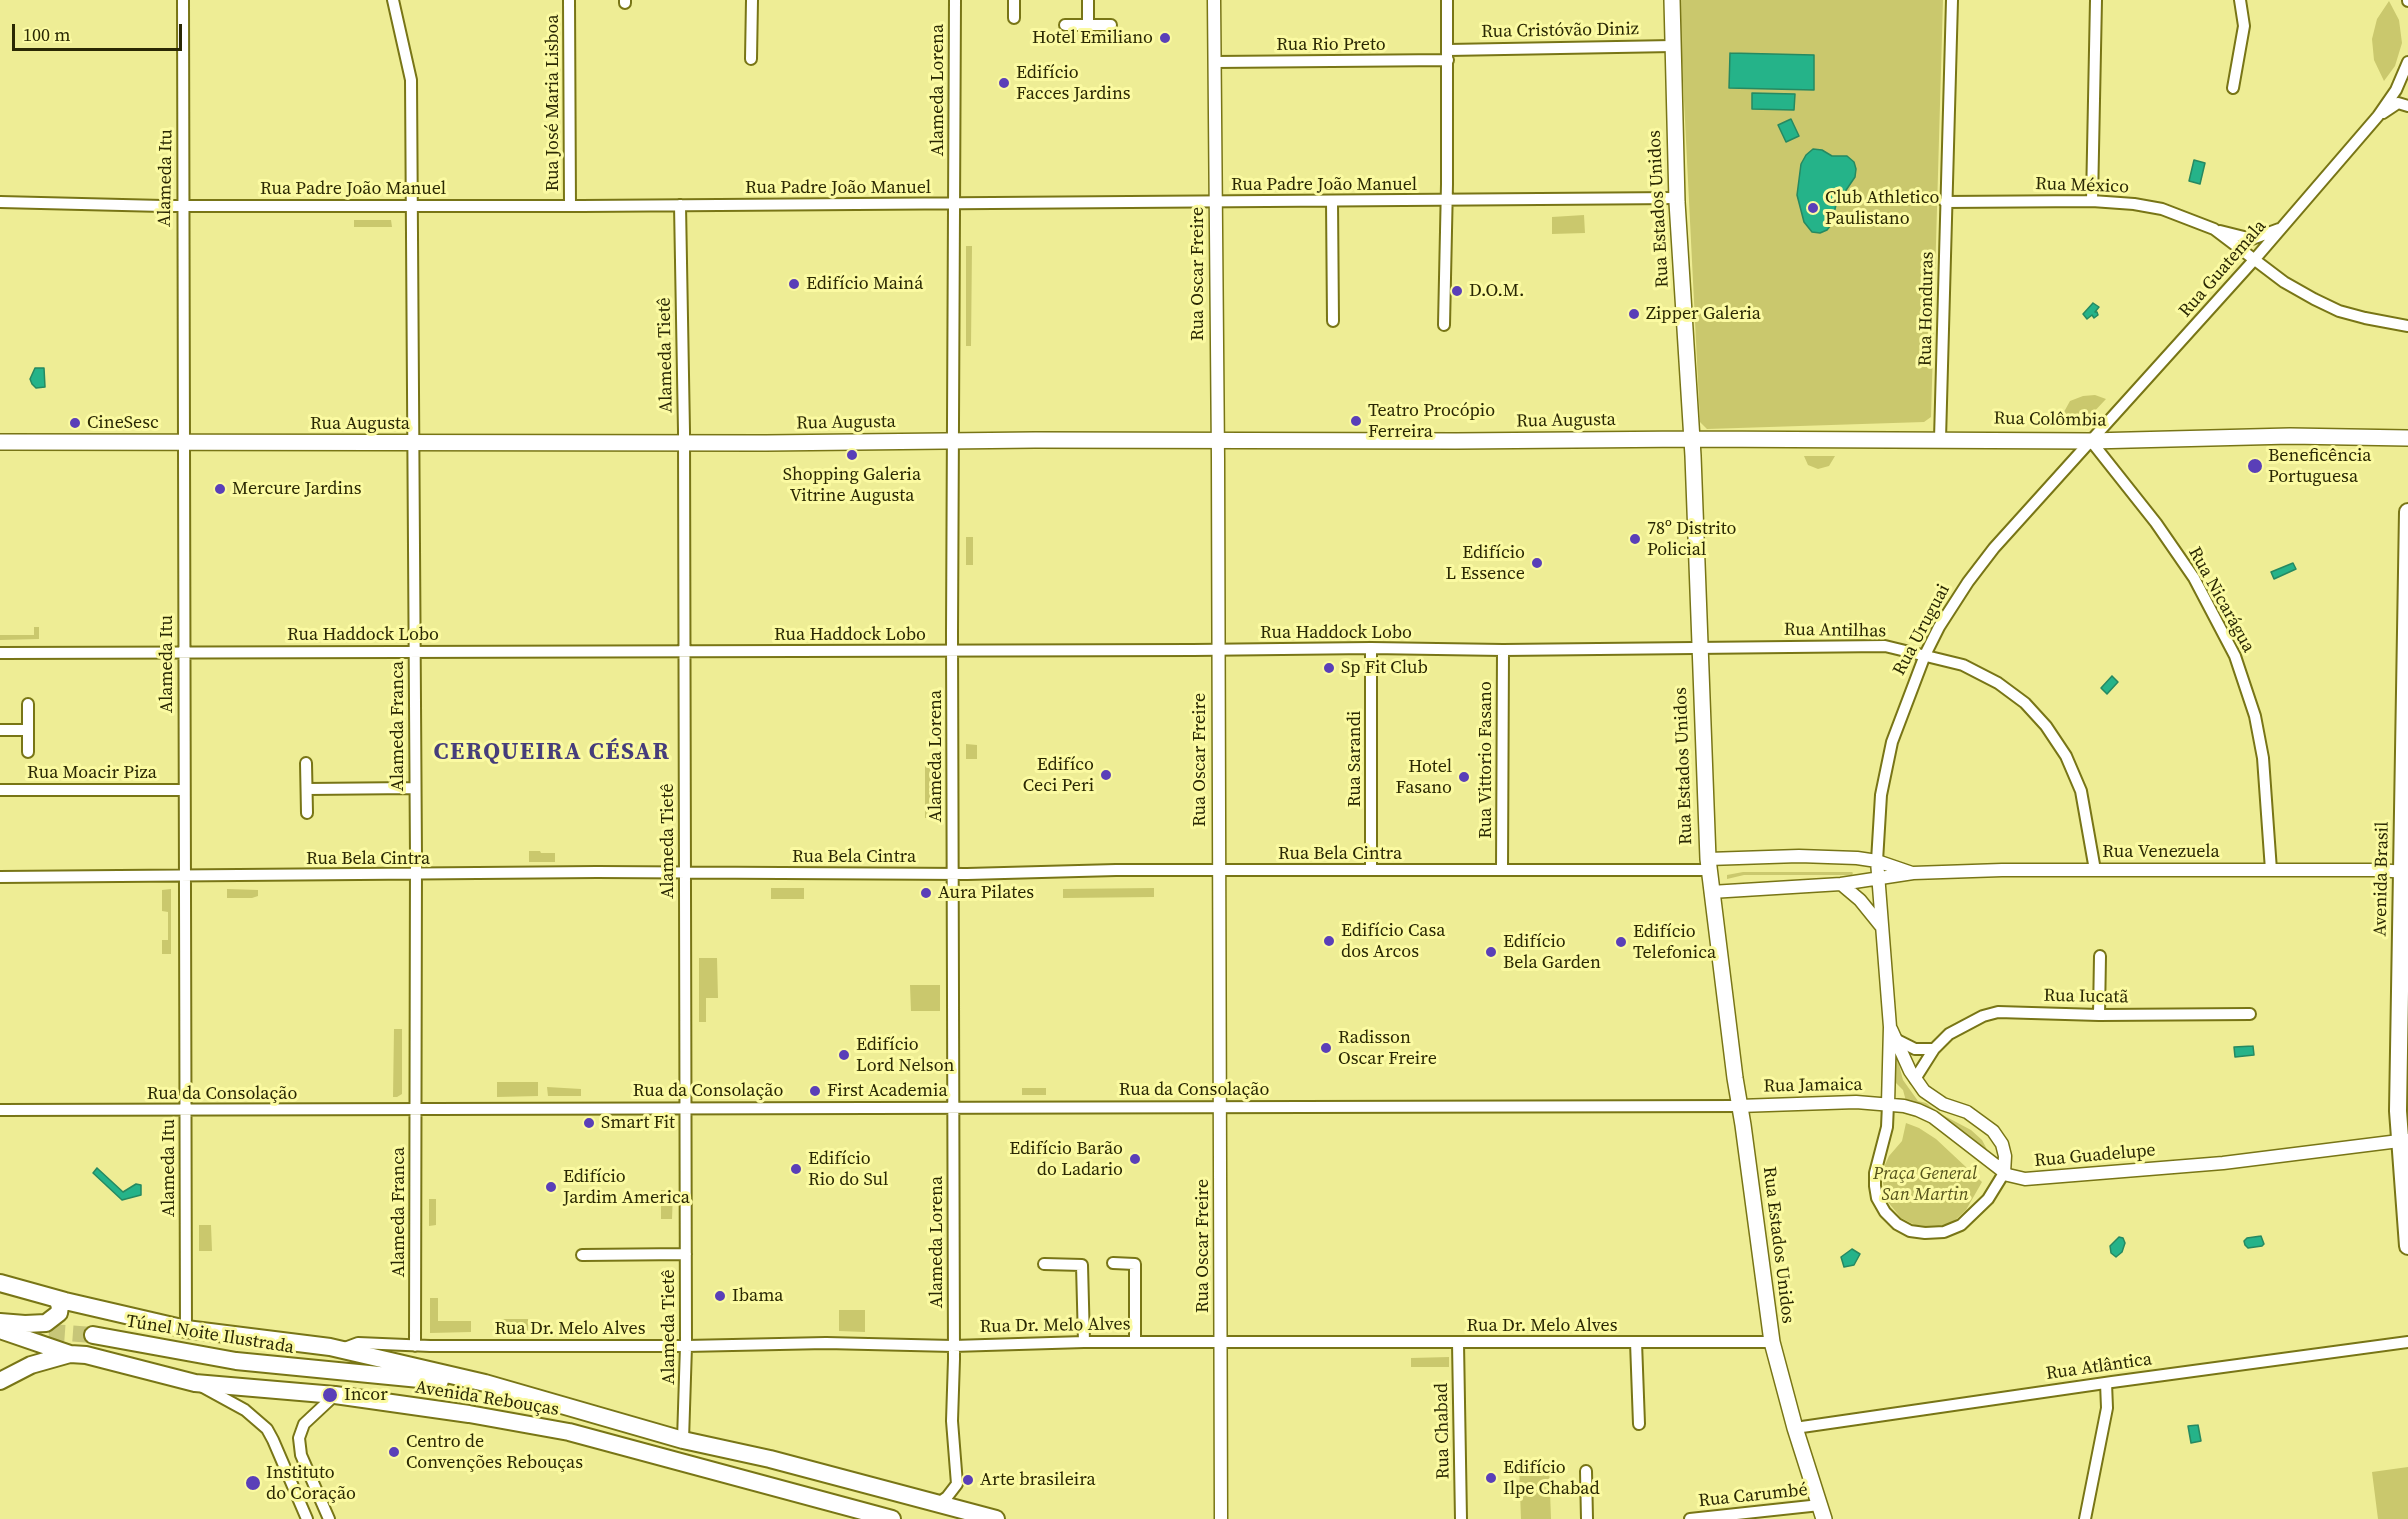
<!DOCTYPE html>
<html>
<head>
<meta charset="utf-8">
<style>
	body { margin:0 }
	#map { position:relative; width:2408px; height:1519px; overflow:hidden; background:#eeed95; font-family:"Source Serif 4",serif }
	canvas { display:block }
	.scale { position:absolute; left:12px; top:24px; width:170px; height:27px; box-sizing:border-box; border:3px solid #2a2803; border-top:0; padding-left:8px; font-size:18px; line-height:21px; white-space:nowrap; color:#2a2803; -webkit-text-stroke:4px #fbfaa2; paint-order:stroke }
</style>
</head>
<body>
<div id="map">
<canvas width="2408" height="1519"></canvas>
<div class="scale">100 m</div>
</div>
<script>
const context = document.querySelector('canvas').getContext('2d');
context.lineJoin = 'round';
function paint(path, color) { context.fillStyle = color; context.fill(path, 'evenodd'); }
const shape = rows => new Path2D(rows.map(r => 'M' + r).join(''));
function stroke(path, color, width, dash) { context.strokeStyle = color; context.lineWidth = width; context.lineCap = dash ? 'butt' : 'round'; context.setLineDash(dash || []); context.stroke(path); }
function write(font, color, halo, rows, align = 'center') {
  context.font = font + ' "Source Serif 4",serif'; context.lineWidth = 6; context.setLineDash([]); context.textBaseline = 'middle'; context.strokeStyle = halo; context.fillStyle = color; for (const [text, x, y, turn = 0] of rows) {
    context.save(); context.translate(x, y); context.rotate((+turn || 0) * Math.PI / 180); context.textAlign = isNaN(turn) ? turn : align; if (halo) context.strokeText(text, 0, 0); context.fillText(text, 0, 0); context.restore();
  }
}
const green = shape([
	[1679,0,1943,0,1931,417,1924,422,1707,429,1700,422],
	[2389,1,2399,20,2402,43,2395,66,2384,81,2374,60,2372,39,2377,19],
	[1584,215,1585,233,1552,234,1552,217],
	[354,220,391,220,392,227,354,227],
	[966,246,972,246,971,346,966,346],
	[2095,395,2106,399,2090,416,2079,421,2059,421,2070,401,2083,396],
	[1804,456,1835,456,1829,466,1818,469,1808,465],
	[966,537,973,537,973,565,966,565],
	[34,627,39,627,39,639,0,640,0,635,34,635],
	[966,744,977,745,977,759,966,759],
	[925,766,940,766,940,818,925,818],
	[540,851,541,853,555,853,555,862,529,862,529,851],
	[1743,872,1852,872,1853,873,1852,875,1744,875,1727,879,1727,875],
	[771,888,804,888,804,899,771,899],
	[1154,888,1154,897,1063,898,1063,889],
	[171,889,171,954,162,954,162,940,168,940,168,912,162,911,162,890],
	[227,889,258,890,258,896,252,898,227,898],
	[699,958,717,958,718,998,706,998,706,1022,699,1022],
	[910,985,940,985,940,1011,911,1011],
	[394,1029,402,1029,402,1094,397,1097,393,1097],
	[1897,1057,1903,1080,1918,1101,1926,1103,1939,1113,1971,1130,1982,1140,1991,1157,1917,1104,1906,1101,1903,1090,1896,1083,1892,1058],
	[497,1082,538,1082,538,1096,497,1097],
	[547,1087,581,1089,581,1096,548,1096],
	[1022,1088,1046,1088,1046,1095,1022,1095],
	[1906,1123,1919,1128,1936,1139,1982,1182,1966,1210,1952,1223,1934,1227,1915,1225,1901,1218,1888,1202,1883,1183,1884,1167,1889,1156,1902,1141],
	[661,1190,673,1191,672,1219,661,1219],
	[429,1199,436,1199,436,1225,429,1226],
	[199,1225,211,1225,212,1251,199,1251],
	[430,1298,438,1298,438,1321,471,1321,471,1332,430,1333],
	[839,1310,865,1310,865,1332,839,1331],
	[498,1319,528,1319,528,1332,498,1332],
	[1449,1357,1449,1367,1411,1367,1411,1358],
	[1549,1465,1551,1519,1521,1519,1519,1466],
	[2408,1467,2408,1519,2378,1519,2372,1472]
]);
const water = shape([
	[1730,53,1814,55,1814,90,1729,88,1730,53],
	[1752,93,1795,94,1794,110,1752,109,1752,93],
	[1791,119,1799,136,1786,142,1778,125,1791,119],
	[1813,149,1822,150,1832,156,1847,156,1854,162,1856,169,1855,177,1836,205,1831,225,1827,230,1820,233,1812,232,1804,222,1797,195,1801,164,1806,155,1813,149],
	[2194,160,2205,163,2200,184,2189,181,2194,160],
	[2093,303,2099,307,2095,312,2097,312,2098,315,2094,318,2092,315,2087,319,2083,314,2093,303],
	[35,368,44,368,45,387,36,388,32,384,30,379,35,368],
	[2293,563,2296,569,2274,579,2271,572,2293,563],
	[2112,676,2118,682,2107,694,2101,688,2112,676],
	[2253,1046,2254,1055,2235,1057,2234,1047,2253,1046],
	[97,1168,123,1192,136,1184,141,1185,141,1195,122,1200,93,1173,97,1168],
	[2261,1236,2264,1244,2262,1246,2248,1248,2245,1245,2244,1241,2247,1238,2261,1236],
	[2119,1237,2123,1238,2125,1243,2122,1252,2116,1257,2111,1253,2110,1246,2119,1237],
	[1852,1249,1860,1254,1854,1265,1844,1267,1841,1257,1852,1249],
	[2198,1425,2201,1441,2191,1443,2188,1426,2198,1425]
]);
const primaryTunnel = shape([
	[25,1330,93,1335]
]);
const minor = shape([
	[183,0,186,1329],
	[393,0,411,80,416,858,415,1346],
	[569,0,570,206],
	[625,0,625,3],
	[2408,0,2408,1],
	[1014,18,1014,0],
	[1065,25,1111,25],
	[1088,25,1088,0],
	[1448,50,1673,46],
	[751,59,752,0],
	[1215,62,1448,60],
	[2233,88,2244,26,2240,0],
	[2383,113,2398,103,2408,106],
	[1332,201,1333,321],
	[2092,201,2096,0],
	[0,202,163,206,582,206,1677,198],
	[1945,202,2092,201,2134,204,2162,209,2214,229,2284,282,2314,299,2339,311,2365,318,2408,326],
	[680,205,684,431,686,1346,683,1440],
	[2220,231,2252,239,2279,229],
	[1444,325,1447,184,1447,0],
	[1940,439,1952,0],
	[2091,441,2156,523,2194,578,2235,656,2255,716,2263,758,2271,870],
	[0,653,1193,650,1371,648,1503,650,1885,646,1963,665,1998,683,2025,703,2046,726,2066,756,2081,791,2095,870],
	[28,704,28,752],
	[0,730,28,730],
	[306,763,307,813],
	[307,789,414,788],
	[0,790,184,790],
	[1877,861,1881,795,1892,742,1925,655,1939,627,1968,582,1994,548,2254,260,2378,116,2396,90,2408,62],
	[1502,869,1503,650],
	[1371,870,1371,648],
	[0,877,597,872,967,874,1116,870,1709,870],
	[2099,1015,2100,956],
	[1897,1040,1915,1049,1934,1049],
	[1915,1079,1934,1049,1949,1034,1983,1016,1998,1012,2099,1015,2250,1014],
	[1888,1104,1887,1127,1875,1173,1875,1186,1877,1198,1885,1212,1897,1224,1910,1231,1925,1233,1944,1232,1961,1225,1988,1199,2004,1173],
	[0,1110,1739,1106],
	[582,1255,686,1254],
	[1113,1263,1135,1264,1135,1342],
	[1044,1264,1082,1265,1084,1342],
	[1636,1342,1639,1424],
	[1458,1343,1461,1519],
	[342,1349,358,1343,430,1346,686,1346,826,1343,953,1346,1084,1342,1772,1342],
	[203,1387,245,1410,267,1429,273,1440,307,1519],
	[1795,1428,2112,1382,2408,1342],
	[1586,1471,1587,1519],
	[937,1504,947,1497,957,1484,952,1421,954,1359,952,634,955,0],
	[329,1519,301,1455,299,1438,304,1424,335,1395],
	[1690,1519,1820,1505],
	[2085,1519,2107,1408,2106,1383]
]);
const tertiary = shape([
	[1214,0,1218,458,1221,1519],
	[1708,859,1799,856,1857,858,1877,861,1912,873],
	[1877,861,1890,1027,1888,1104],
	[1841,884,1860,900,1881,926],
	[1711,892,1841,884,1913,873,2002,870,2376,870,2408,872],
	[1891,1029,1910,1071,1924,1091,1943,1104,1967,1112,1993,1131,2002,1144,2005,1156,2004,1173],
	[1739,1106,1856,1102,1904,1106,1918,1110,1933,1117,2008,1175,2025,1179,2223,1163,2407,1140]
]);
const secondary = shape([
	[1672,0,1677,202,1693,456,1708,859,1735,1078,1743,1125,1772,1342,1795,1428,1824,1519],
	[0,442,766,443,1035,440,1456,441,1692,439,2091,441,2290,436,2408,438]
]);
const primary = shape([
	[2408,512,2398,1111,2408,1246],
	[0,1283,65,1301,186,1329,330,1347,485,1383,683,1440,770,1459,996,1519],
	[0,1322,25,1324,46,1323,59,1313,60,1306,57,1299],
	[0,1330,70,1354,86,1355,195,1383,335,1395,469,1414,569,1432,892,1519],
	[93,1335,236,1361,440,1381],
	[0,1381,31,1365,70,1354]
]);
const markers = [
	[1165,38,6,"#5a3fb8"],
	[1004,83,6,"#5a3fb8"],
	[1813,208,6,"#5a3fb8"],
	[794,284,6,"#5a3fb8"],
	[1457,291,6,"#5a3fb8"],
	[1634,314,6,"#5a3fb8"],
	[1356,421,6,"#5a3fb8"],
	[75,423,6,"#5a3fb8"],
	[852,455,6,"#5a3fb8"],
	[2255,466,8,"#5a3fb8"],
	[220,489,6,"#5a3fb8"],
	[1635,539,6,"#5a3fb8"],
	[1537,563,6,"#5a3fb8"],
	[1329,668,6,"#5a3fb8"],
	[1106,775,6,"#5a3fb8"],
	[1464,777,6,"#5a3fb8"],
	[926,893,6,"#5a3fb8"],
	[1329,941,6,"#5a3fb8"],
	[1621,942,6,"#5a3fb8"],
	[1491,952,6,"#5a3fb8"],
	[1326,1048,6,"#5a3fb8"],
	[844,1055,6,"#5a3fb8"],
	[815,1091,6,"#5a3fb8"],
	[589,1123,6,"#5a3fb8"],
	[1135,1159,6,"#5a3fb8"],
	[796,1169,6,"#5a3fb8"],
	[551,1187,6,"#5a3fb8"],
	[720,1296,6,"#5a3fb8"],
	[330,1395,8,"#5a3fb8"],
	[394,1452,6,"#5a3fb8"],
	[1491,1478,6,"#5a3fb8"],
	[968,1480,6,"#5a3fb8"],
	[253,1483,8,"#5a3fb8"]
];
const streetNames = [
	["Rua Cristóvão Diniz",1560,31,-1],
	["Rua Rio Preto",1331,45],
	["Alameda Lorena",938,90,-90],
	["Rua José Maria Lisboa",553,103,-90],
	["Alameda Itu",166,178,-89],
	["Rua Padre João Manuel",1324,185],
	["Rua México",2082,186,2],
	["Rua Padre João Manuel",838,188],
	["Rua Padre João Manuel",353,189],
	["Rua Estados Unidos",1659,209,-93],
	["Rua Guatemala",2223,269,-49],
	["Rua Oscar Freire",1198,274,-90],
	["Rua Honduras",1927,309,-89],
	["Alameda Tietê",666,355,-91],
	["Rua Colômbia",2050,420,1],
	["Rua Augusta",1566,421,-1],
	["Rua Augusta",846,423,-1],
	["Rua Augusta",360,424],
	["Rua Nicarágua",2221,600,61],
	["Rua Uruguai",1922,630,-62],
	["Rua Antilhas",1835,631,1],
	["Rua Haddock Lobo",1336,633],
	["Rua Haddock Lobo",363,635],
	["Rua Haddock Lobo",850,635],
	["Alameda Itu",167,664,-90],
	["Alameda Franca",398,726,-90],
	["Alameda Lorena",936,756,-90],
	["Rua Sarandi",1355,759,-90],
	["Rua Oscar Freire",1200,760,-90],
	["Rua Vittorio Fasano",1486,760,-90],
	["Rua Estados Unidos",1684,766,-92],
	["Rua Moacir Piza",92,773],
	["Alameda Tietê",668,841,-90],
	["Rua Venezuela",2161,852],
	["Rua Bela Cintra",1340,854],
	["Rua Bela Cintra",854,857],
	["Rua Bela Cintra",368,859],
	["Avenida Brasil",2382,879,-89],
	["Rua Iucatã",2086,997,1],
	["Rua Jamaica",1813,1086,-1],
	["Rua da Consolação",1194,1090],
	["Rua da Consolação",708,1091],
	["Rua da Consolação",222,1094],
	["Rua Guadelupe",2095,1156,-5],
	["Alameda Itu",169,1168,-90],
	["Alameda Franca",399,1212,-90],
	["Alameda Lorena",937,1242,-90],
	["Rua Estados Unidos",1778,1245,83],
	["Rua Oscar Freire",1203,1246,-90],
	["Rua Dr. Melo Alves",1055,1326,-1],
	["Rua Dr. Melo Alves",1542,1326],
	["Alameda Tietê",669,1327,-90],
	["Rua Dr. Melo Alves",570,1329],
	["Túnel Noite Ilustrada",210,1335,9],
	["Rua Atlântica",2099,1367,-8],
	["Avenida Rebouças",487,1399,9],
	["Rua Chabad",1443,1431,-91],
	["Rua Carumbé",1753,1496,-6]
];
const poiNames = [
	["Hotel Emiliano",1153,38,"right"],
	["Edifício",1016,73],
	["Facces Jardins",1016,94],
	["Club Athletico",1825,198],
	["Paulistano",1825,219],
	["Edifício Mainá",806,284],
	["D.O.M.",1469,291],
	["Zipper Galeria",1646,314],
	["Teatro Procópio",1368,411],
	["Ferreira",1368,432],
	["CineSesc",87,423],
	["Beneficência",2268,456],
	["Portuguesa",2268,477],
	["Shopping Galeria",852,475,"center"],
	["Vitrine Augusta",852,496,"center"],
	["Mercure Jardins",232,489],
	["78º Distrito",1647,529],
	["Policial",1647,550],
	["Edifício",1525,553,"right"],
	["L Essence",1525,574,"right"],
	["Sp Fit Club",1341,668],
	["Edifíco",1094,765,"right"],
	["Ceci Peri",1094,786,"right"],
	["Hotel",1452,767,"right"],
	["Fasano",1452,788,"right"],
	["Aura Pilates",938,893],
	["Edifício Casa",1341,931],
	["dos Arcos",1341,952],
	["Edifício",1633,932],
	["Telefonica",1633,953],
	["Edifício",1503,942],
	["Bela Garden",1503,963],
	["Radisson",1338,1038],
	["Oscar Freire",1338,1059],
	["Edifício",856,1045],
	["Lord Nelson",856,1066],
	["First Academia",827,1091],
	["Smart Fit",601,1123],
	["Edifício Barão",1123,1149,"right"],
	["do Ladario",1123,1170,"right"],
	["Edifício",808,1159],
	["Rio do Sul",808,1180],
	["Edifício",563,1177],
	["Jardim America",563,1198],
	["Ibama",732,1296],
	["Incor",344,1395],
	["Centro de",406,1442],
	["Convenções Rebouças",406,1463],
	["Edifício",1503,1468],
	["Ilpe Chabad",1503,1489],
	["Instituto",266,1473],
	["do Coração",266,1494],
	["Arte brasileira",980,1480]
];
const parkNames = [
	["Praça General",1925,1174],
	["San Martin",1925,1195]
];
const districtNames = [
	["CERQUEIRA CÉSAR",552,753]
];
paint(green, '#cac86d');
paint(water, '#25b389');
stroke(water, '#268961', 1.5);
stroke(primaryTunnel, '#c7c678', 16, [16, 8]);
stroke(minor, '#787516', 14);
stroke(tertiary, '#787516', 15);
stroke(secondary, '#787516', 18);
stroke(primary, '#787516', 20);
stroke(minor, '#fff', 10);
stroke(tertiary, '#fff', 12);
stroke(secondary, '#fff', 15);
stroke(primary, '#fff', 16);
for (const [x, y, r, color] of markers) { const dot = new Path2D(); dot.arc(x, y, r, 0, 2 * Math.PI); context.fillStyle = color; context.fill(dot); stroke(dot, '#fbfaa2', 2); }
write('18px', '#2a2803', '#fbfaa2', streetNames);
write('18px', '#2a2803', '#fbfaa2', poiNames, 'left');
write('italic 18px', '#55531a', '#fbfaa2', parkNames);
context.letterSpacing = '1.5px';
write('bold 24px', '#463e7b', '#fbfaa2', districtNames);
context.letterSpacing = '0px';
</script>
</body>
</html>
